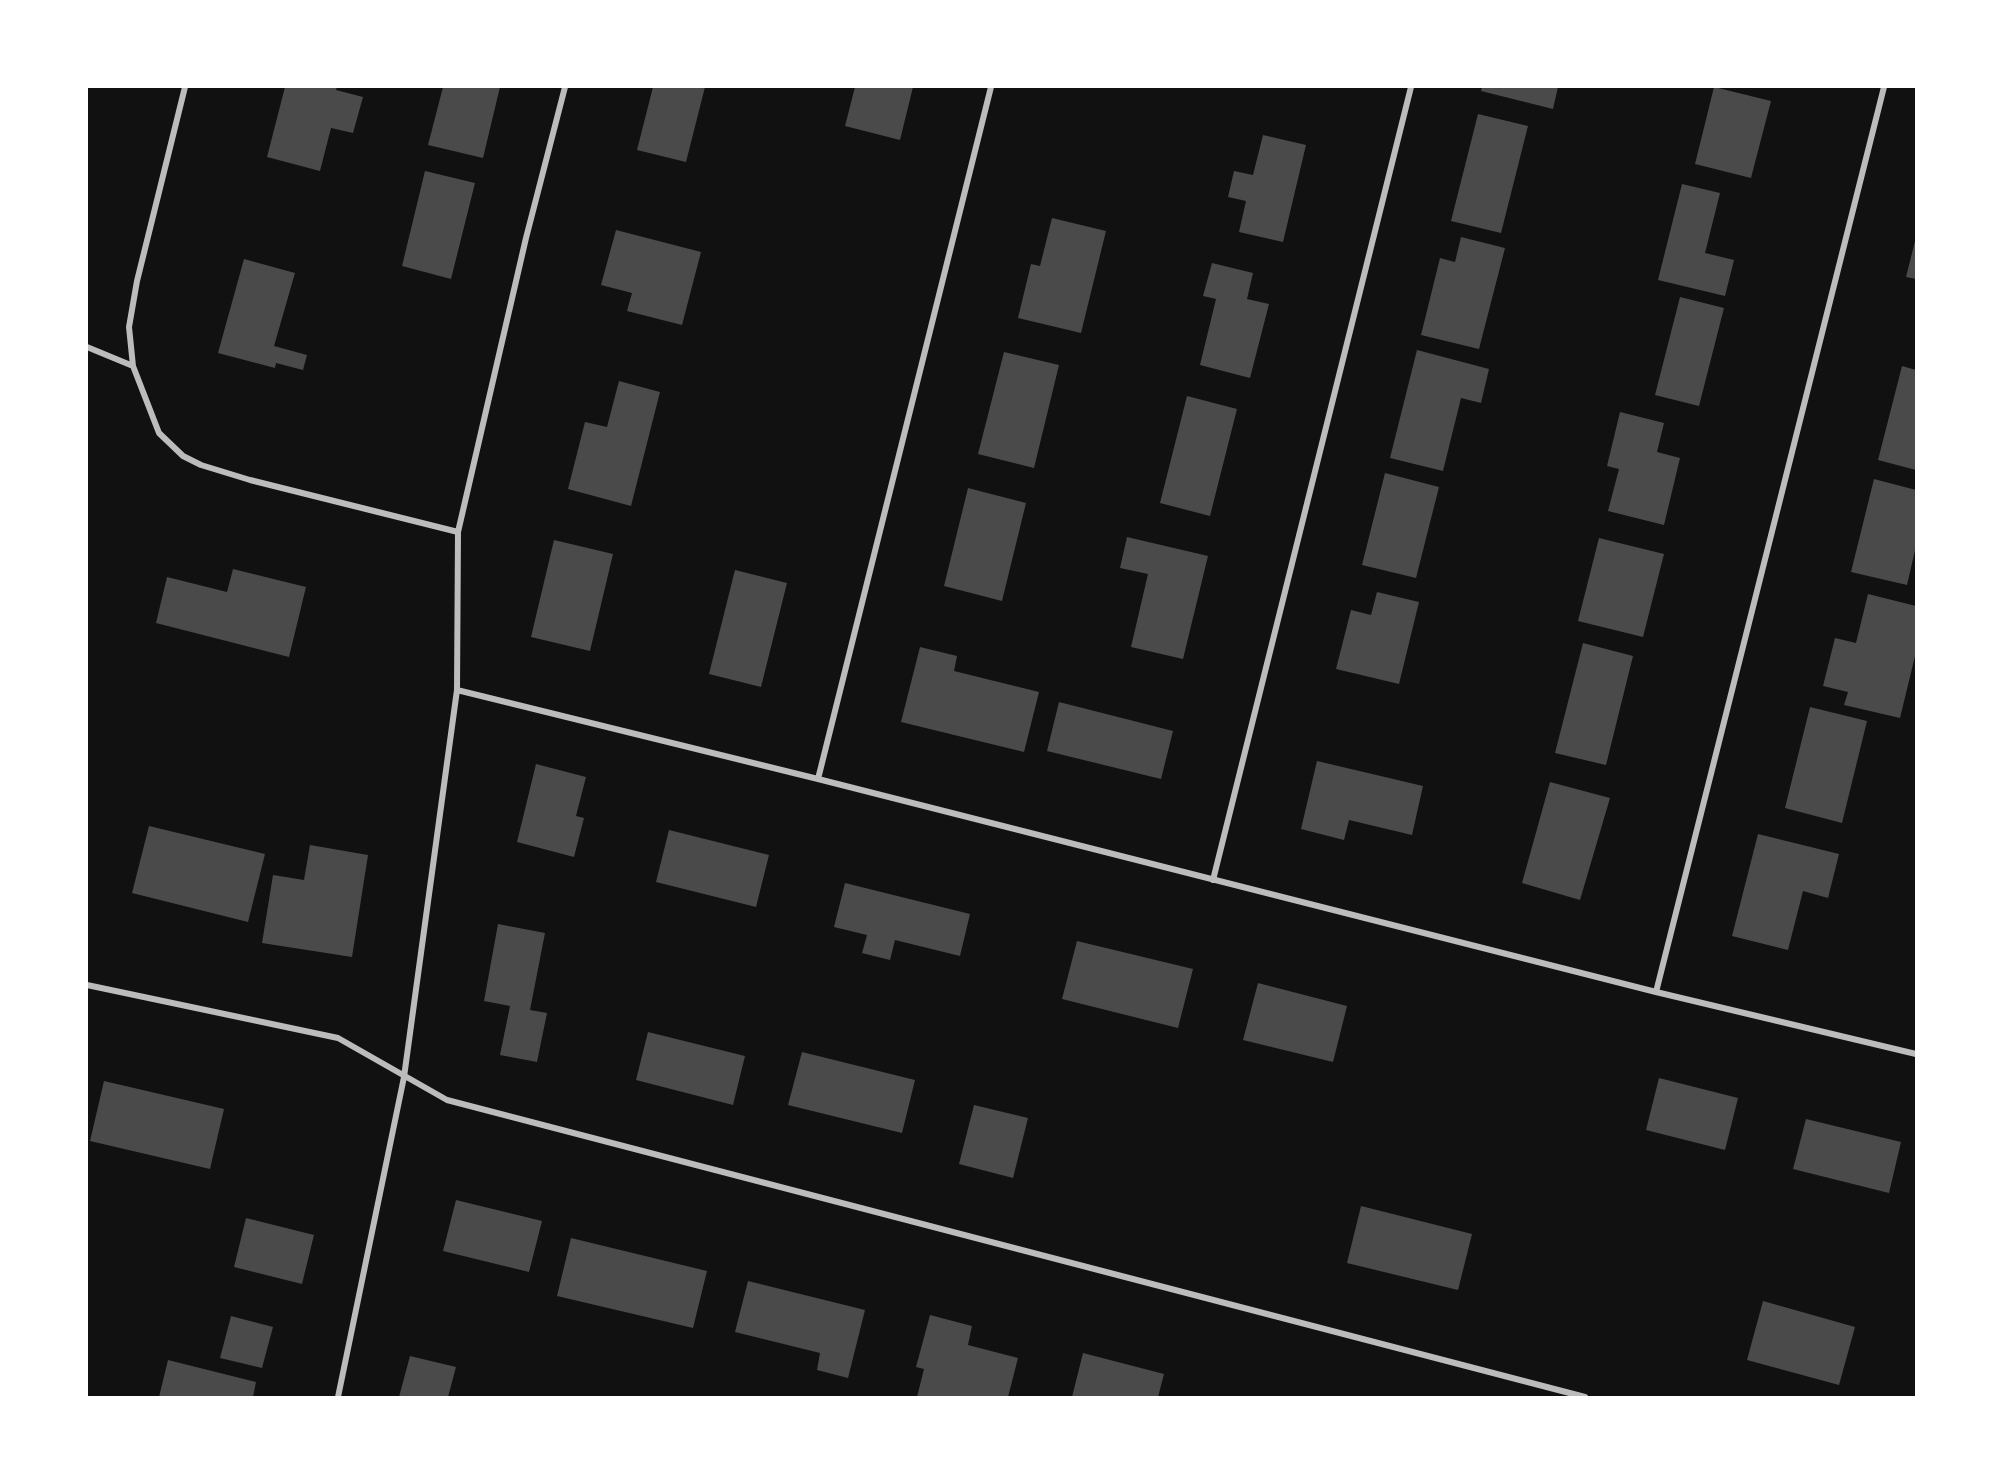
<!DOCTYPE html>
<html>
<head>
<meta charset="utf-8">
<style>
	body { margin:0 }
	#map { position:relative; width:2003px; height:1484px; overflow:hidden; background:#111; font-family:"PT Sans",sans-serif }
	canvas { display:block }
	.frame { position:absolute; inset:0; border:88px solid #fff; pointer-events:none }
</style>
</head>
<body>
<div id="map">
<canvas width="2003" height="1484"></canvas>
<div class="frame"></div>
</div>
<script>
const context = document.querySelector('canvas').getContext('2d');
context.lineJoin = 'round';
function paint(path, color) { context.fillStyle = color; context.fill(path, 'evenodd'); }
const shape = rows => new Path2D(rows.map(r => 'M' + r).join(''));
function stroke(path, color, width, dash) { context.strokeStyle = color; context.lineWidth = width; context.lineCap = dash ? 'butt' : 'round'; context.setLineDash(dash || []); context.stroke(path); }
const building = shape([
	[285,87,337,87,336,90,363,97,353,133,331,128,320,171,267,157],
	[443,87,500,87,483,158,428,145],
	[653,87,705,87,686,162,637,150],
	[855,87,913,87,900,140,845,126],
	[1482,87,1558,87,1553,109,1481,91],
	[1714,87,1771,101,1751,178,1695,164],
	[1478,114,1528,126,1501,233,1451,221],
	[1263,135,1306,145,1283,242,1239,232,1246,201,1228,197,1234,171,1253,175],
	[425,171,475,183,451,279,402,266],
	[1682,184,1720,193,1705,253,1734,260,1725,296,1658,280],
	[1052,218,1106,231,1081,333,1018,318,1031,264,1040,266],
	[616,230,701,252,682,325,627,311,632,293,601,285],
	[1461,237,1505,248,1479,349,1421,335,1440,258,1455,262],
	[1915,241,1916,241,1916,279,1906,277],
	[244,259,295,273,274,346,307,355,303,370,276,363,275,368,218,353],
	[1212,263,1253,273,1247,299,1269,304,1250,378,1200,365,1216,299,1203,296],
	[1680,297,1724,308,1699,406,1655,395],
	[1417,350,1489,369,1481,403,1461,398,1443,471,1390,458],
	[1004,352,1059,365,1034,468,978,454],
	[1902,366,1916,370,1916,470,1878,460],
	[619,381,660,392,631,506,568,489,585,422,607,427],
	[1187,396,1237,409,1210,516,1160,503],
	[1620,412,1664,423,1657,452,1680,458,1664,525,1608,511,1619,469,1607,466],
	[1385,473,1439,487,1416,578,1362,565],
	[1874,479,1916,490,1916,546,1907,585,1851,572],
	[968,488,1026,503,1002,601,944,586],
	[1127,537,1208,556,1183,659,1131,647,1148,574,1120,568],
	[1599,538,1664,554,1643,637,1578,621],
	[554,540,613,554,590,651,531,637],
	[233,569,306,587,289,657,156,623,167,577,227,592],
	[735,570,787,583,761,687,709,674],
	[1377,592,1419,602,1399,684,1336,669,1351,610,1371,615],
	[1868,594,1916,606,1916,652,1900,718,1844,705,1848,692,1823,686,1835,638,1856,643],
	[1583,643,1633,656,1606,765,1555,753],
	[920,647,957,656,954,671,1039,692,1024,752,901,722],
	[1059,702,1173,731,1161,779,1047,751],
	[1810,707,1867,721,1842,823,1785,808],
	[1317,761,1423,786,1412,835,1349,820,1344,840,1301,829],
	[536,764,586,777,576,816,584,818,574,857,517,842],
	[1550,782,1610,798,1580,900,1522,883],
	[149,826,265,854,248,922,132,893],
	[669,830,769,855,756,907,656,882],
	[1758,834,1839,854,1828,898,1803,891,1788,950,1732,936],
	[310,845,368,855,352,957,262,943,273,875,304,880],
	[845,883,970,914,960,956,895,940,890,960,862,953,867,935,834,927],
	[498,924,545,933,530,1010,547,1013,537,1062,500,1055,510,1006,484,1001],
	[1077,941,1193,969,1178,1028,1062,999],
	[1258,983,1347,1006,1333,1062,1243,1040],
	[648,1032,745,1056,733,1105,636,1080],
	[802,1052,915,1080,902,1133,788,1105],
	[1659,1078,1738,1098,1725,1150,1646,1130],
	[104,1081,224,1109,210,1169,90,1141],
	[974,1105,1028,1118,1013,1178,959,1164],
	[1806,1119,1901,1142,1889,1193,1793,1169],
	[456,1200,542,1221,529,1272,443,1251],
	[1361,1206,1472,1234,1458,1290,1347,1263],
	[246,1218,314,1235,302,1284,234,1267],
	[571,1238,707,1271,693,1328,557,1296],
	[748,1281,865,1310,848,1378,817,1370,820,1353,735,1332],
	[1763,1301,1855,1327,1839,1385,1747,1360],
	[930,1315,972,1326,968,1345,1018,1358,1008,1397,917,1397,924,1369,916,1367],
	[231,1316,273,1327,262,1368,220,1358],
	[1083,1353,1164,1374,1158,1397,1072,1397],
	[410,1356,456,1367,448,1397,399,1397],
	[168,1360,256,1382,253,1397,159,1397]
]);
const minor = shape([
	[87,347,133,366,159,433,183,456,201,465,250,480,458,532],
	[133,366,129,327,137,281,185,87],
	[457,690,818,779,1656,992,1916,1054],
	[818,779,991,87],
	[1213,880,1411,87],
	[87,985,338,1038,447,1100,1585,1397],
	[1656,992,1884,87],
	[338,1397,404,1077,457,690,458,532,526,238,565,87]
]);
paint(building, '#4a4a4a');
stroke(minor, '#bcbcbc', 6);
</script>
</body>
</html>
